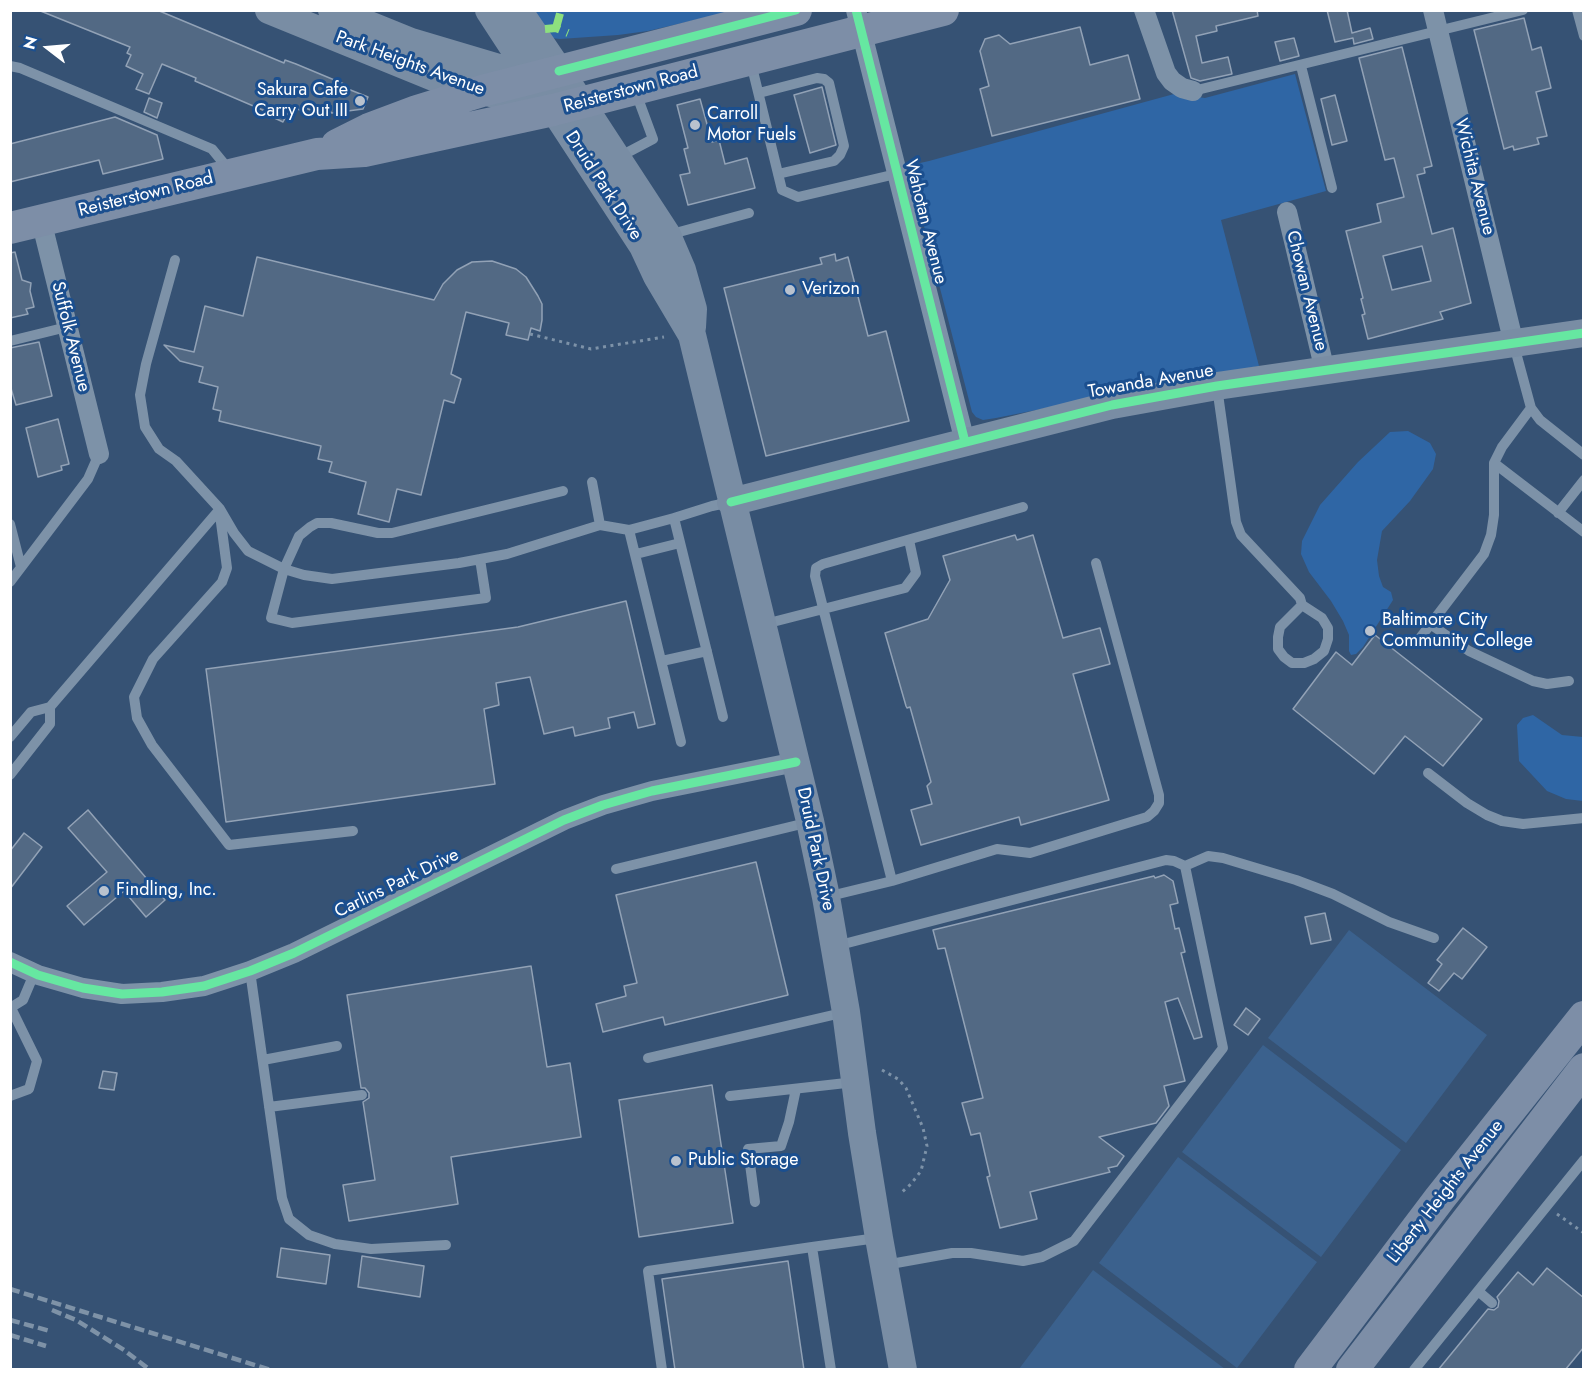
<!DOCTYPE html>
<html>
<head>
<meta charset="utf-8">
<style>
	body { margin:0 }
	#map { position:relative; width:1594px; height:1380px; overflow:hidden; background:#365274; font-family:Jost,sans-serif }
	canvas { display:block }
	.frame { position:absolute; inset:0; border:12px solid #fff; pointer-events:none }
	.north { position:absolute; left:18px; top:18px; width:60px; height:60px; -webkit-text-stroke:4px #1b4f8f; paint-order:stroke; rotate:286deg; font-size:16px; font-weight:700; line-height:24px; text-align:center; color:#fff }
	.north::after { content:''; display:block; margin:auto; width:21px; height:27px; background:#fff; clip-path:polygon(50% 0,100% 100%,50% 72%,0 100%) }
</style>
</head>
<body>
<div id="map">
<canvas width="1594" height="1380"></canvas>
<div class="frame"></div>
<div class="north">N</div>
</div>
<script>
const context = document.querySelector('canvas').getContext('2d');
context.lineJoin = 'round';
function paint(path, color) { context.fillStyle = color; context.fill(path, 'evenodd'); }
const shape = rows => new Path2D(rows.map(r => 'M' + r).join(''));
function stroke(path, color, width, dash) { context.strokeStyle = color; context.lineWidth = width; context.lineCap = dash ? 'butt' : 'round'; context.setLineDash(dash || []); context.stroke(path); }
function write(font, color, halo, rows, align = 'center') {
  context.font = font + ' Jost,sans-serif'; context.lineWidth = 6; context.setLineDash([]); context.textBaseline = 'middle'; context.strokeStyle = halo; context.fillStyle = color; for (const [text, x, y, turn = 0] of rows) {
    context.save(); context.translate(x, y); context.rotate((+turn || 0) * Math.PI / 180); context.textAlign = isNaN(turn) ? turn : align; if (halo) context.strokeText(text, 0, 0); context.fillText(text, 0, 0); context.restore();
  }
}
const green = shape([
	[528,11,734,11,648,31,618,35,560,39,551,38],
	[1295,74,1326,191,1221,220,1259,366,996,418,983,420,976,417,972,412,911,176,913,170,920,163,929,161,1174,94,1205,98],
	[1408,431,1430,443,1436,454,1433,469,1410,501,1382,531,1377,560,1379,576,1383,587,1391,592,1393,600,1363,647,1356,654,1351,655,1349,651,1349,635,1343,621,1331,601,1309,572,1301,554,1302,541,1320,505,1358,462,1390,432],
	[1533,715,1562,735,1583,737,1583,801,1566,799,1547,791,1519,761,1517,725,1523,718]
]);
const water = shape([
	[1349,930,1487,1035,1406,1143,1268,1038],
	[1263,1045,1401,1150,1321,1257,1182,1152],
	[1178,1157,1317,1262,1237,1368,1099,1263],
	[1093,1270,1225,1369,1019,1369]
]);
const building = shape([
	[38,10,157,10,284,63,285,60,296,64,344,84,343,87,368,97,363,109,332,113,325,109,323,115,303,107,302,111,291,106,283,122,264,113,265,111,195,81,196,78,162,64,149,94,136,89,143,74,126,66,131,55,127,53,130,47,38,10],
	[1172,10,1257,10,1258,16,1216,26,1217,31,1196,36,1202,63,1228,57,1232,74,1200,81,1191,78,1172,10],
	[1327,10,1347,10,1352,33,1370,28,1373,39,1354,44,1353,38,1335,42,1327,10],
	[1524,18,1532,50,1541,47,1551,88,1536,92,1547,136,1537,138,1539,144,1514,150,1513,146,1504,149,1474,30,1524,18],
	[1080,27,1090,65,1128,55,1140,99,992,136,980,89,989,86,980,51,985,39,999,35,1010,44,1080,27],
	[1294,38,1299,56,1280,61,1275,42,1294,38],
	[1402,47,1432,166,1424,168,1425,173,1417,175,1432,234,1453,228,1471,303,1440,312,1443,319,1368,339,1362,315,1365,314,1361,299,1363,298,1346,231,1381,222,1377,204,1404,197,1394,158,1385,160,1359,58,1402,47],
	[1422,246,1431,281,1392,290,1383,256,1422,246],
	[822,87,836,145,810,153,794,95,822,87],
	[1335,95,1347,141,1332,145,1321,99,1335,95],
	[149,98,162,103,157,118,144,112,149,98],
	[700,99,712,142,719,140,725,164,747,158,755,188,688,205,680,175,690,173,684,149,688,148,677,105,700,99],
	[115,117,157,135,163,159,103,174,99,160,10,182,10,144,115,117],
	[15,252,22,280,31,283,30,291,34,307,26,309,28,314,10,318,10,253,15,252],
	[835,254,836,261,848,257,868,336,886,331,909,421,766,456,724,288,822,264,820,258,835,254],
	[257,257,434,300,443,284,457,270,472,262,492,261,516,269,526,277,538,296,542,304,542,320,540,331,531,328,528,340,506,335,509,323,466,312,451,374,461,379,454,403,444,400,421,495,397,489,389,522,358,514,366,482,329,472,332,462,318,459,321,446,219,421,221,411,213,409,218,387,199,382,203,367,180,361,164,345,194,352,205,306,243,316,257,257],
	[39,342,52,396,16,405,10,385,10,348,39,342],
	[58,419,69,464,61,466,62,470,38,477,26,428,58,419],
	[1015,535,1017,540,1033,535,1063,638,1100,628,1110,664,1073,674,1109,800,1021,825,1019,817,921,845,911,810,932,804,927,786,931,782,910,707,907,708,906,706,885,633,928,619,950,580,943,556,1015,535],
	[626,601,655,724,638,728,634,712,608,718,610,728,575,736,573,727,544,734,530,677,496,683,499,705,484,709,495,784,226,822,206,669,518,627,626,601],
	[1375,635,1482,719,1443,766,1405,736,1374,774,1293,709,1336,652,1352,665,1375,635],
	[88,810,165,900,146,917,124,891,84,925,67,906,107,872,68,828,88,810],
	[24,833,42,847,10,889,10,851,24,833],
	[756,862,788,995,665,1025,663,1017,603,1032,596,1004,626,996,624,986,637,983,616,895,756,862],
	[1164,875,1173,881,1178,903,1170,905,1175,929,1179,928,1185,952,1181,953,1202,1037,1194,1039,1178,998,1165,1002,1185,1081,1164,1086,1169,1106,1156,1123,1099,1137,1124,1156,1117,1166,1108,1168,1110,1172,1030,1192,1037,1219,1000,1228,987,1177,990,1176,980,1133,971,1135,962,1103,983,1098,945,948,938,949,933,930,1154,876,1155,878,1164,875],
	[1325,913,1331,940,1311,944,1305,917,1325,913],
	[1463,928,1487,947,1462,979,1454,973,1439,991,1428,983,1442,964,1437,960,1463,928],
	[531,966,547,1067,570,1063,581,1137,451,1157,458,1204,349,1221,343,1185,375,1180,363,1102,369,1098,369,1093,365,1088,361,1088,347,995,531,966],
	[1246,1008,1260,1019,1248,1035,1234,1025,1246,1008],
	[103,1071,117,1073,114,1090,99,1088,103,1071],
	[712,1085,733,1223,639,1237,619,1100,712,1085],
	[281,1248,330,1255,326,1284,277,1277,281,1248],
	[362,1256,424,1266,420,1297,358,1287,362,1256],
	[788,1261,804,1370,675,1370,662,1279,788,1261],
	[1547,1268,1584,1298,1584,1347,1565,1370,1438,1370,1488,1309,1494,1310,1498,1307,1499,1301,1497,1297,1518,1272,1533,1285,1547,1268]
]);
const path = shape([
	[530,334,591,349,664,337],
	[882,1070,898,1079,906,1088,923,1128,927,1146,921,1171,911,1184,901,1193],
	[1557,1214,1584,1233]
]);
const lane = shape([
	[1577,10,1584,36],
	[751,63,782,190,798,197,896,174],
	[10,66,20,68,212,149,230,171],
	[1301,66,1332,188],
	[1193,91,1523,10],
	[759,93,817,78,824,79,829,83,844,146,840,155,834,161,778,174],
	[617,158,653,139,636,93],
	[668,235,749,213],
	[175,260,146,364,140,395,145,427,159,449,176,461,220,509,234,533,248,551,284,569,304,575,332,579,459,563,507,554,600,525,629,530,674,518,723,717],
	[10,341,67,327],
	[1514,345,1531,408,1540,420,1584,455],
	[1217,387,1236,522,1241,535,1300,598,1302,605,1280,627,1278,637,1278,649,1284,657,1292,663,1304,663,1314,659,1324,651,1328,639,1328,628,1322,618,1302,605],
	[1494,463,1584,532],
	[592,482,600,525],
	[1558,513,1584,480],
	[220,515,227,568,222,582,153,659,134,697,137,718,152,745,229,845,353,831],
	[674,518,712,506,731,502],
	[10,524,21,567],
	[629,530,681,742],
	[636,554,680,543],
	[480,559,486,598,292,623,271,618,284,569,299,536,310,527,317,523,331,523,378,533,392,533,563,491],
	[10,582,88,479,99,454],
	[765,624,905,588,916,573,909,540],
	[1430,624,1469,651,1533,681,1547,684,1569,681],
	[1420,638,1484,554,1491,535,1494,515,1494,463,1502,447,1531,408],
	[662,661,707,651],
	[10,737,31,712,50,707,220,509],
	[1428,773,1467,803,1487,815,1502,821,1523,824,1584,818],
	[10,775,50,724,50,707],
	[1185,866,1208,856,1223,858,1296,880,1333,894,1389,922,1434,938],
	[616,869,810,822],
	[892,881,815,576,816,568,823,564,1023,507],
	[826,897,892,881,997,849,1030,853,1147,817,1154,811,1159,803,1159,795,1096,563],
	[836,946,1166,860,1174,861,1185,866,1223,1048,1074,1241,1042,1257,1023,1261,971,1253,952,1253,885,1265],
	[250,971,282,1198,289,1219,309,1235,335,1244,371,1249,446,1245],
	[10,1008,23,1000,34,974],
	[648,1058,846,1012],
	[263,1060,337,1046],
	[10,1096,29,1089,37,1061,11,1008],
	[730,1096,855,1082],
	[269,1107,362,1095],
	[755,1202,748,1149,781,1146,789,1122,796,1089],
	[812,1247,877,1238],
	[1478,1291,1492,1303],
	[662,1370,648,1271,812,1247,831,1370],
	[1414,1370,1584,1160]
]);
const street = shape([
	[856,10,965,442],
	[1144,10,1166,73,1172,81,1182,88,1193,91],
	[1433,10,1514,344],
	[1287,212,1325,371],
	[41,220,99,454],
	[10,962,38,975,83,988,122,994,162,992,204,986,250,971,294,953,564,820,603,805,652,791,796,762]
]);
const secondary = shape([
	[269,10,436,78,553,110],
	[332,10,411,42,532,78],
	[489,10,643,246,657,276,692,335,810,821,826,897,846,1012,862,1133,879,1238,903,1370],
	[518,10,581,103,667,235,682,270,693,309,692,327],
	[731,502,1112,405,1217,386,1584,333]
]);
const primary = shape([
	[337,145,369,129,417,111,482,91,796,10],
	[10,228,317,154,364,151,553,110,943,10],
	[1310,1370,1440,1198,1584,1017],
	[1352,1370,1584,1069]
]);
const rail = shape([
	[10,1289,271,1370],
	[52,1310,76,1320,124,1350,150,1370],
	[10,1320,50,1331],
	[10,1335,46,1346]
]);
const quiet = shape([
	[556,28,561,10],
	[545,29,556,28,568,33]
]);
const cycleway = shape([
	[856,10,965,442],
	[559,71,796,10],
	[731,502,1112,405,1217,386,1584,333],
	[10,962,38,975,83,988,122,994,162,992,204,986,250,971,294,953,564,820,603,805,652,791,796,762]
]);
const markers = [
	[360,101,6,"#b9c2ce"],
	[695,125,6,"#b9c2ce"],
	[790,290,6,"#b9c2ce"],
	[1370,631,6,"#b9c2ce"],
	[104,891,6,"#b9c2ce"],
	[676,1161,6,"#b9c2ce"]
];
const streetNames = [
	["Park Heights Avenue",410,64,20],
	["Reisterstown Road",631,90,-15],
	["Wichita Avenue",1474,177,76],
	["Druid Park Drive",603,186,57],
	["Reisterstown Road",146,195,-14],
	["Wahotan Avenue",925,222,76],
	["Chowan Avenue",1306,291,76],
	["Suffolk Avenue",70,337,76],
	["Towanda Avenue",1151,382,-10],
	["Druid Park Drive",815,849,78],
	["Carlins Park Drive",397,884,-26],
	["Liberty Heights Avenue",1446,1192,-52]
];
const poiNames = [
	["Sakura Cafe",348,91,"right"],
	["Carry Out III",348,112,"right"],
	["Carroll",707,115],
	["Motor Fuels",707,136],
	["Verizon",802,290],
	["Baltimore City",1382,621],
	["Community College",1382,642],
	["Findling, Inc.",116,891],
	["Public Storage",688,1161]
];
paint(green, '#2f66a5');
paint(water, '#3b618d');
paint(building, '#526984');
stroke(building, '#92a2b6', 1.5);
stroke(path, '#7d92a8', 3, [3, 4.5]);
stroke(lane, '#7d92a8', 10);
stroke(street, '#7d92a8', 20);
stroke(secondary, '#798da4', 28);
stroke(primary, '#7d8ea7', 32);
stroke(rail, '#7e92a7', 4.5, [10, 4.5]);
stroke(quiet, '#8de07e', 8, [15, 8]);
stroke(cycleway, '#66e7a1', 9);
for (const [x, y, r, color] of markers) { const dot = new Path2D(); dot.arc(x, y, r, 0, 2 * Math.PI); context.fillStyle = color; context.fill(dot); stroke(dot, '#1b4f8f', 2); }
write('18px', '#fff', '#1b4f8f', streetNames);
write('18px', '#fff', '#1b4f8f', poiNames, 'left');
</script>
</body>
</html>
